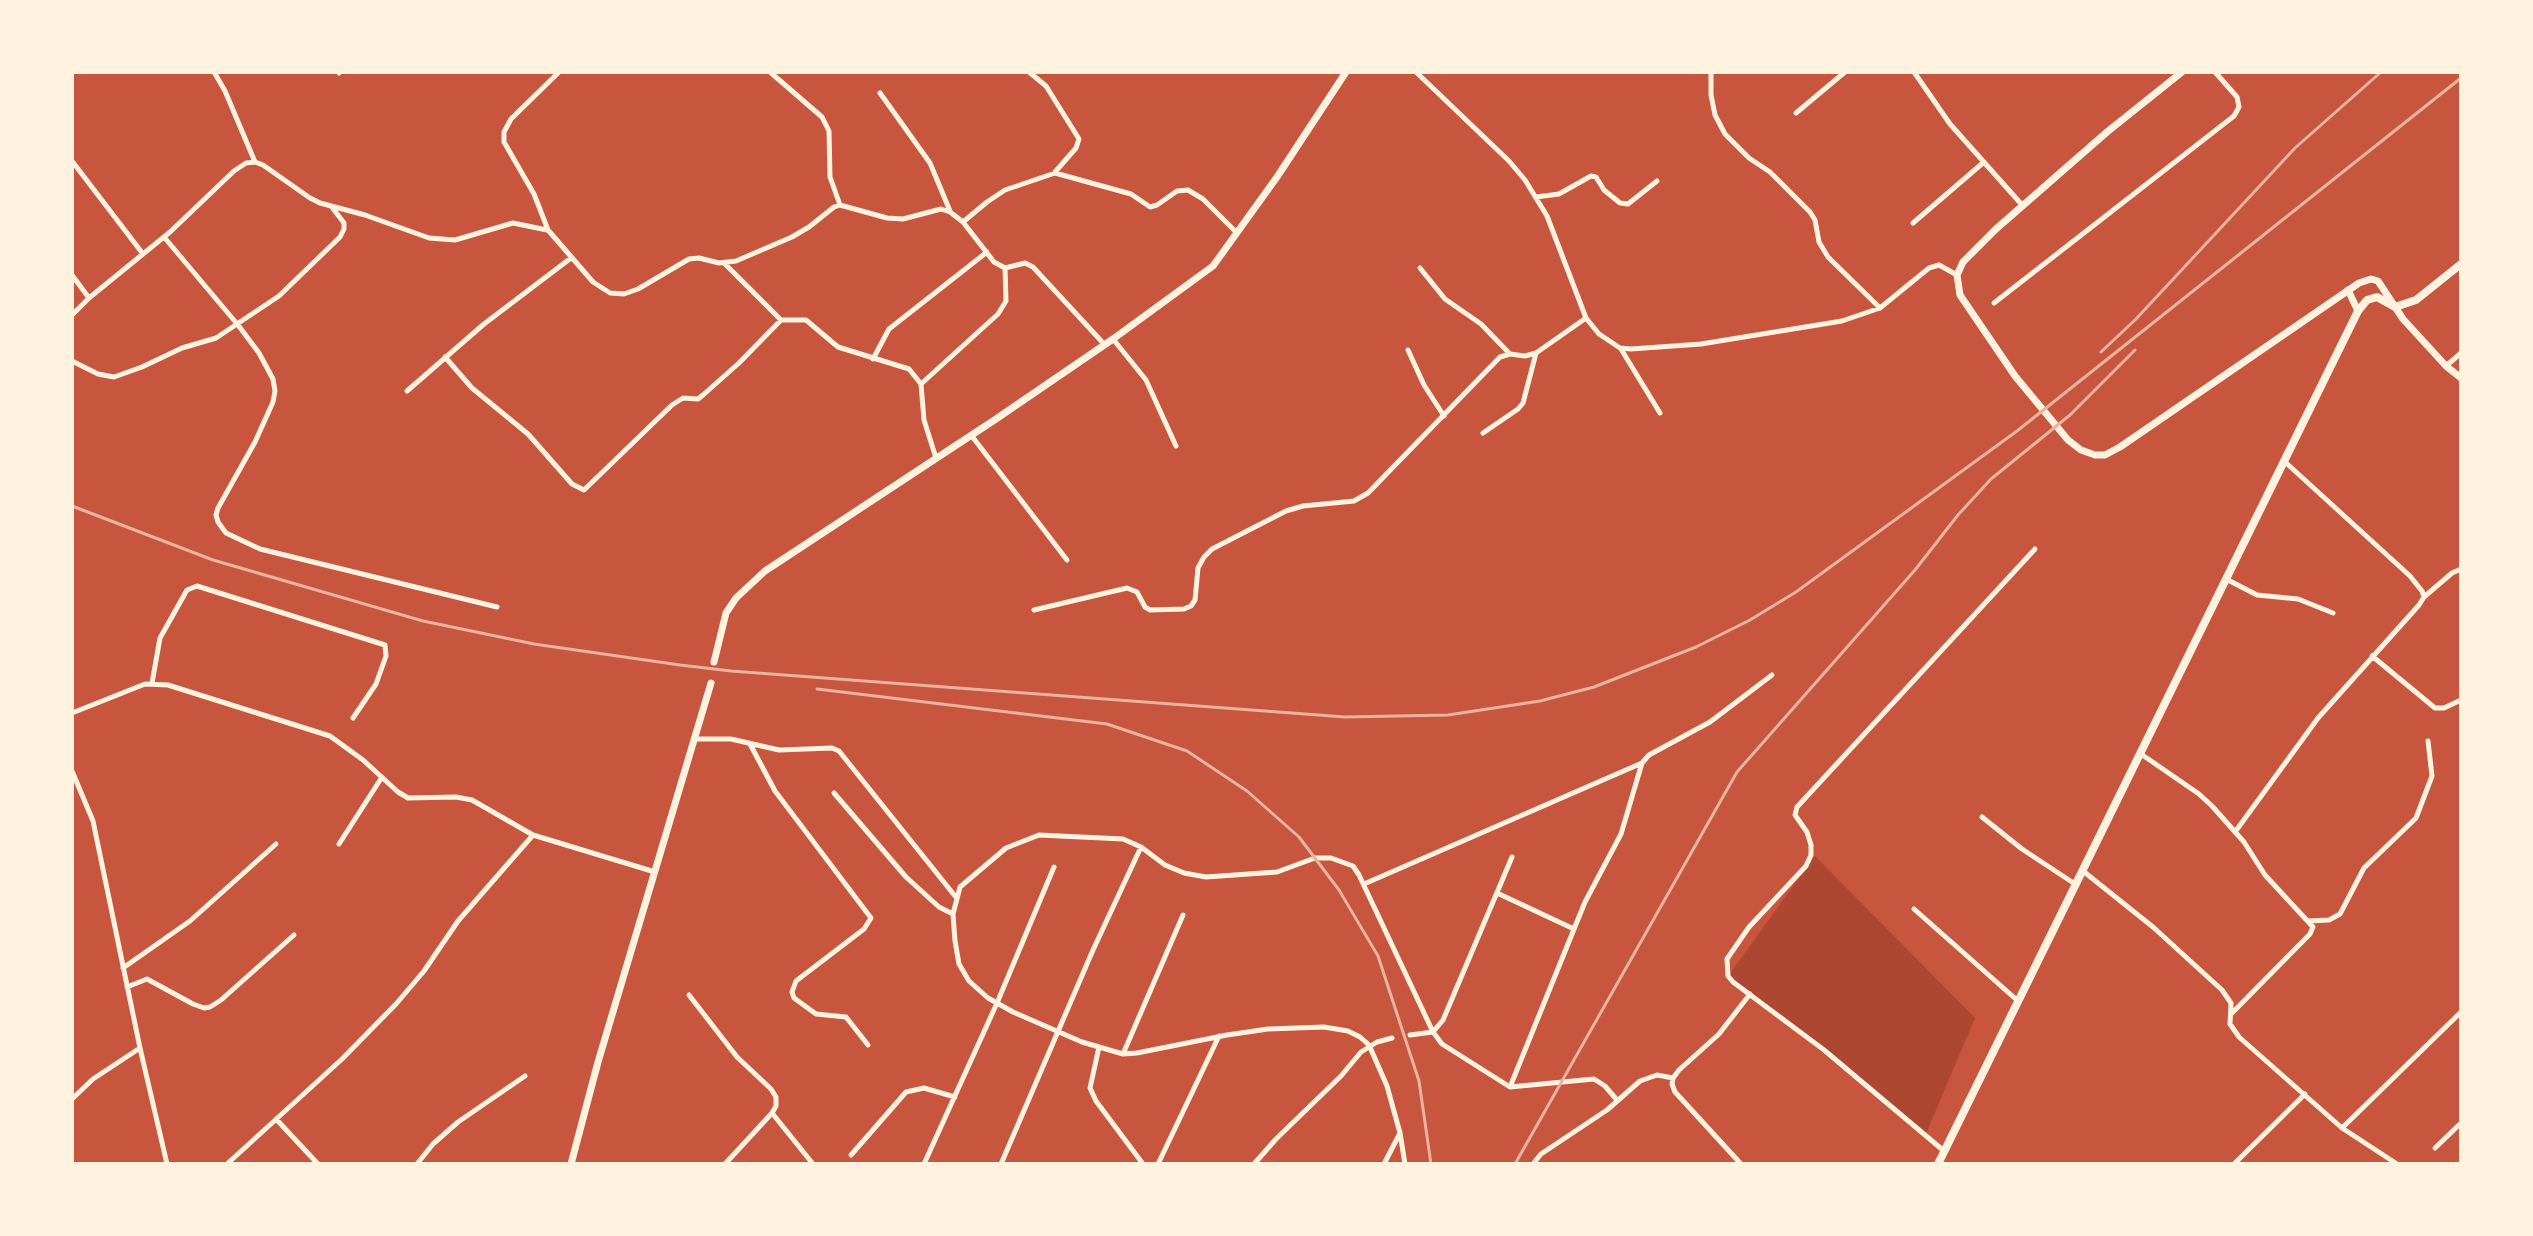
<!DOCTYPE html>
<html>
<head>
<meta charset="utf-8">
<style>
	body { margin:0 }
	#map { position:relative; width:2533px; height:1236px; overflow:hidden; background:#c8553d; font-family:"Noto Serif",serif }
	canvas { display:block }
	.frame { position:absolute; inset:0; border:74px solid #fff3e0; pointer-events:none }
</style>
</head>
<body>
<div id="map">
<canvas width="2533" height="1236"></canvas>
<div class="frame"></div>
</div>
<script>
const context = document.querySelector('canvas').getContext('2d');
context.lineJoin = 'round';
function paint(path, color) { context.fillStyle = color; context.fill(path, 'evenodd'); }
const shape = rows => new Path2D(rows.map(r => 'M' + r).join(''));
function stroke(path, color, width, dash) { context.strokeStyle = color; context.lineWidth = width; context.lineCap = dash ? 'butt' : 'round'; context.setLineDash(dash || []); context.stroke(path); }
const green = shape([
	[1815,856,1975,1018,1925,1136,1728,976]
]);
const minor = shape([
	[214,72,225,91,255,162],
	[559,72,511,119,504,132,504,142,534,194,548,230,593,282,610,293,624,294,638,289,689,259,699,258,719,263,736,261,792,237,809,227,834,207,840,205,887,218,903,219,941,209,950,212,963,222,994,262,1005,268,1025,263,1033,267,1104,344],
	[770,72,822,117,829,131,830,177,840,205],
	[1029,72,1046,86,1079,139,1076,148,1055,172],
	[1416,72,1509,161,1525,180,1547,216,1586,318,1599,334,1620,348,1631,349,1701,344,1842,321,1880,308,1929,268,1939,265,1957,275],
	[1711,72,1711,95,1715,115,1725,134,1749,158,1770,172,1810,212,1815,220,1819,242,1828,257,1880,308],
	[1914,72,1950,124,2023,206],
	[339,73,340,72],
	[880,93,930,163,950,211],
	[1796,113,1845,72],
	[72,161,143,254],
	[1536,197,1559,194,1591,176,1596,177,1604,190,1620,203,1628,204,1657,181],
	[963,222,987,202,1005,190,1055,173,1131,194,1150,207,1157,205,1177,191,1188,190,1203,199,1237,233],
	[1913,223,1984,162],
	[164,237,238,325,259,353,273,379,275,391,273,402,255,442,218,508,216,515,218,522,226,533,260,549,497,607],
	[725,264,781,320,806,320,838,347,909,369,921,384,924,420,936,458],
	[1420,268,1445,299,1481,324,1510,354],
	[72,275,89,298],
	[1994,303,2234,116,2239,107,2237,97,2215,72],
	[72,315,89,298,170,232,234,171,246,163,255,162,263,165,310,198,320,203,365,215,429,238,455,240,513,223,547,230],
	[1113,339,1146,380,1176,446],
	[1621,349,1660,413],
	[1408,350,1424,385,1444,416],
	[445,357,472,388,528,434,572,484,584,490,672,405,683,398,698,399,703,395,739,363,781,320],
	[873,359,889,329,987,252],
	[72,361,98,374,114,377,142,367,182,348,216,338,279,296,340,237,344,229,344,223,331,206],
	[2446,366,2461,353],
	[921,384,998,314,1006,301,1005,268],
	[407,391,484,324,571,258],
	[1483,433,1518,409,1523,403,1536,353],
	[971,435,1067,560],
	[2226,579,2257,595,2298,599,2333,613],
	[2424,597,2452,573,2461,569],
	[1034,610,1127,588,1137,592,1145,607,1150,610,1184,609,1191,606,1195,600,1198,568,1204,557,1212,549,1286,511,1303,506,1354,501,1368,493,1500,357,1510,354,1525,356,1536,353,1586,318],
	[2372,656,2435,708,2444,708,2461,700],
	[152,683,160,638,187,590,197,586,385,645,386,656,376,684,353,718],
	[72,713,145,684,168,685,330,736,363,760,398,792,408,798,456,797,472,800,533,835,655,872],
	[695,739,731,739,779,750,832,748,839,751,955,896],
	[750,744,775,791,871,918,864,929,796,981,792,992,794,998,816,1014,846,1017,868,1045],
	[2141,754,2199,794,2212,806,2244,842,2265,875,2313,927,2310,934,2231,1014],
	[72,771,93,821,140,1048,167,1164],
	[834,793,906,877,939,907,953,914],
	[1982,817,2022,849,2075,884],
	[2235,832,2318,718,2419,605,2424,597,2422,591,2410,576,2284,461],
	[339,844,382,777],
	[2083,871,2153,927,2222,990,2231,1003,2230,1024,2239,1037,2342,1128,2397,1164],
	[1364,884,1642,763],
	[1497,893,1574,929],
	[1914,909,2018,1001],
	[2309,921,2329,920,2340,914,2364,868,2416,818,2432,776,2428,741],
	[123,968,190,921,276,844],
	[127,987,147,979,193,1004,204,1008,210,1007,221,1000,294,935],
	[689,995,737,1057,771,1089,776,1097,776,1106,772,1113,725,1164],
	[1410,1035,1433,1032,1443,1020,1512,857],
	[1099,1047,1090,1088,1096,1101,1143,1164],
	[1123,1054,1183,915],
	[1510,1087,1585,902,1621,834,1642,763,1649,755,1710,722,1772,675],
	[72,1099,93,1079,140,1048],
	[772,1113,813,1164],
	[276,1119,318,1164],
	[2342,1128,2461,1012],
	[2435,1148,2461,1123],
	[1944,1151,1824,1050,1733,982,1728,976,1727,959,1749,927,1806,866,1811,855,1811,845,1807,832,1795,815,1797,807,2035,549],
	[851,1155,906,1092,924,1088,955,1097],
	[227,1164,342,1059,396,1004,424,971,458,921,533,835],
	[417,1164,433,1144,458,1122,525,1076],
	[924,1164,997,1003,1054,867],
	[1001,1164,1093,950,1141,847],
	[1158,1164,1219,1036],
	[1254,1164,1276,1139,1341,1076,1361,1052,1377,1042,1392,1038],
	[1384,1164,1400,1133],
	[1405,1164,1400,1133,1387,1086,1369,1045,1360,1037,1348,1031,1324,1027,1268,1029,1227,1035,1137,1053,1123,1054,1082,1042,1013,1012,988,998,969,981,959,964,955,941,953,914,960,887,1006,848,1039,835,1123,839,1141,847,1165,865,1184,873,1206,877,1277,872,1315,858,1331,858,1353,866,1359,875,1433,1032,1442,1044,1510,1087,1594,1079,1605,1086,1617,1100],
	[1533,1164,1541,1154,1607,1110,1640,1081,1657,1075,1673,1078],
	[1741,1164,1675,1092,1672,1084,1673,1078,1679,1070,1719,1034,1750,994],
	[2234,1164,2305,1094]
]);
const tertiary = shape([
	[2182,72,2107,132,1996,229,1963,262,1957,275,1960,295,2015,376,2068,440,2081,450,2095,455,2105,455,2120,447,2359,283,2371,279,2378,281,2403,319,2446,366,2461,378],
	[2348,290,2358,311],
	[714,662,726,613,736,598,765,571,996,419,1113,339,1213,266,1277,177,1346,72],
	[571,1164,598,1062,711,683]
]);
const secondary = shape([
	[1938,1164,2358,311,2367,300,2377,297,2395,307,2416,300,2461,264]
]);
const rail = shape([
	[2101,352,2136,319,2295,148,2381,72],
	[72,506,213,560,423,621,534,644,680,665,731,671,1345,717,1448,715,1540,701,1594,687,1696,647,1750,620,1796,592,2017,431,2461,78],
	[817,689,1107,724,1187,751,1247,791,1299,837,1339,890,1378,956,1419,1081,1431,1164],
	[1515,1164,1737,772,1915,570,1958,515,1991,479,2070,415,2135,350]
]);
paint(green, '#ae4732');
stroke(minor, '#fff3e0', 5);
stroke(tertiary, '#fff3e0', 7);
stroke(secondary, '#fff3e0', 8);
stroke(rail, '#e9b49f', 3);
</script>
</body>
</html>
